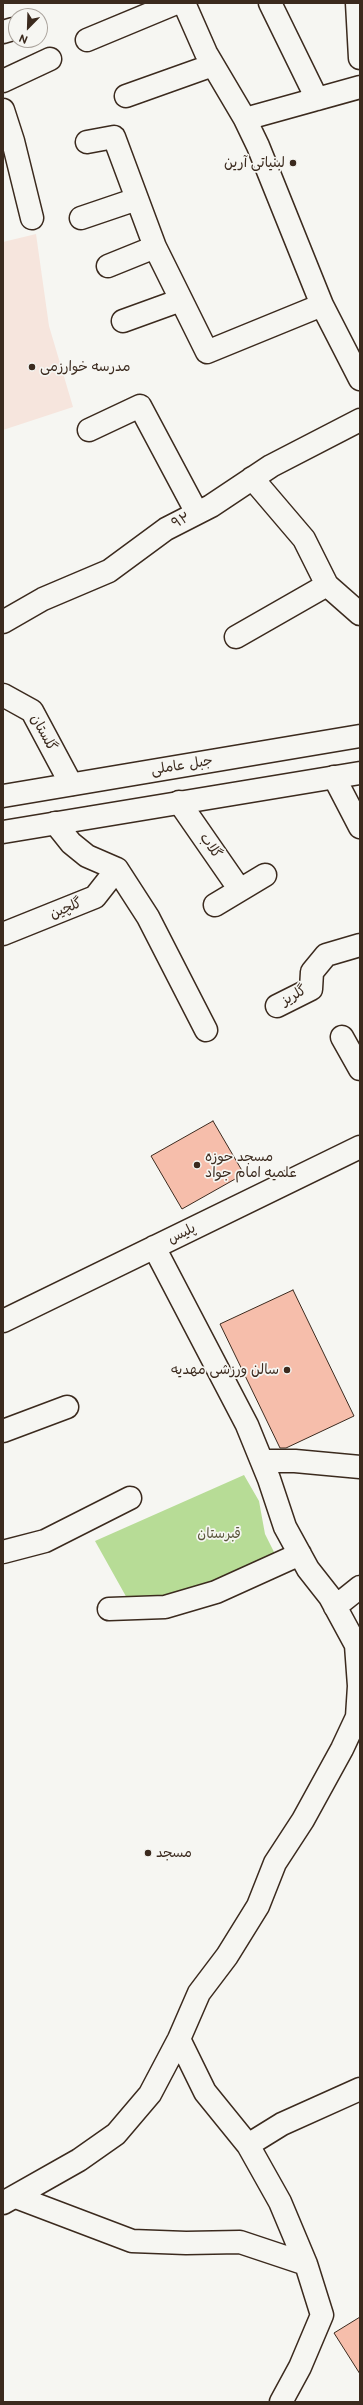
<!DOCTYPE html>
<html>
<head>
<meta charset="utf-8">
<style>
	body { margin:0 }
	#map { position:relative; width:363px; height:2405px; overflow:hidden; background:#f6f6f2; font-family:"Balsamiq Sans",sans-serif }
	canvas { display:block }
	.frame { position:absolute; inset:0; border:4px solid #3b2a1e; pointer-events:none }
	.north { position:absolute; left:8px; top:8px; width:40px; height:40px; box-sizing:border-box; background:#f6f6f2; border:1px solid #aba49d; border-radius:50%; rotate:203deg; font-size:11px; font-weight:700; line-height:16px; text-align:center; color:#3b2a1e }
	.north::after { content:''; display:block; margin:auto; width:14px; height:18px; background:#3b2a1e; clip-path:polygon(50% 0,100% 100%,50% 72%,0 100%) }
</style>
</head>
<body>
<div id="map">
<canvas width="363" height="2405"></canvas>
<div class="frame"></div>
<div class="north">N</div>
</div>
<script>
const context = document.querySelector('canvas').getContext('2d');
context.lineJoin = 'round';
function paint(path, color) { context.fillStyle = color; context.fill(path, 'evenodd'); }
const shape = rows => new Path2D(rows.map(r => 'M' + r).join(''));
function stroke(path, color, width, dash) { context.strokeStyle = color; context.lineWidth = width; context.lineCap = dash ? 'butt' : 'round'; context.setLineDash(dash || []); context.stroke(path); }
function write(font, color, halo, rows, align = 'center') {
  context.font = font + ' "Balsamiq Sans","Playpen Sans Arabic",sans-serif'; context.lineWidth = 3.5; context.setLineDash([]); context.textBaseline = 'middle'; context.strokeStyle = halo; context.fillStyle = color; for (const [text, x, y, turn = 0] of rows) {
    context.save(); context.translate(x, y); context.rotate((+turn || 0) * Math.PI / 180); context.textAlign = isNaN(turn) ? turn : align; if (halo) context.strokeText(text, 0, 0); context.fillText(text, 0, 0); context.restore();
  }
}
const built = shape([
	[36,234,49,326,73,407,3,430,3,242]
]);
const green = shape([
	[244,1475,259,1501,265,1534,277,1558,170,1597,128,1600,95,1541]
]);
const building = shape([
	[213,1121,244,1174,182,1209,151,1156,213,1121],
	[293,1290,354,1416,286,1448,280,1448,220,1324,293,1290],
	[360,2317,360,2374,334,2333,360,2317]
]);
const minor = shape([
	[184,3,206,53,245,119,258,146,322,305,360,379],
	[270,3,317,99],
	[3,32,13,29],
	[87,40,176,3],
	[3,81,50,59],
	[126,96,213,65],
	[3,110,13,141,32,218],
	[245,119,360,87],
	[87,142,114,137,155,247,207,352,322,305],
	[81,218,137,199],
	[108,266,155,247],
	[123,321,181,300],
	[89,430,140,406,197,513],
	[252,478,304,539,327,585,360,614],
	[3,622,43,599,109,571,166,529,211,506,271,466,360,420],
	[236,637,327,585],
	[3,695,32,711,71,784],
	[334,777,360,827],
	[179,802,240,890],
	[55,823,71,843,87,856,117,869,148,917,206,1030],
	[215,905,265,875],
	[3,934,95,897,117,869],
	[277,1006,311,989,312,972,326,955,360,945],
	[342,1037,360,1069],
	[3,1321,360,1147],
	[3,1431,67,1407],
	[262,1461,295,1461,360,1467],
	[3,1552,45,1541,130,1498],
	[335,1607,360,1587],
	[109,1609,165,1607,216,1592,300,1554],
	[179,2039,205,2092,248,2145,280,2202,306,2264,322,2315,300,2367,281,2402],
	[248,2145,282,2124,360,2089],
	[16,2197,132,2241,186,2243,240,2242,306,2264],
	[3,2203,79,2160,116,2134,150,2094,179,2039,199,1993,227,1956,258,1906,275,1863,303,1820,342,1749,357,1717,359,1686,356,1645,330,1597,308,1569,285,1527,269,1479,247,1425,154,1247]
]);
const major = shape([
	[357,3,360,58],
	[3,796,360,736],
	[3,832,360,773]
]);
const markers = [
	[293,163,4,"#3b2a1e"],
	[32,367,4,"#3b2a1e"],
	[197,1165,4,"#3b2a1e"],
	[287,1370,4,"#3b2a1e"],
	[148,1853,4,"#3b2a1e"]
];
const poiNames = [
	["لبنیاتی آرین",285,163,"right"],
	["مدرسه خوارزمی",40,367],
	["مسجد حوزه",205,1157],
	["علمیه امام جواد",205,1173],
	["سالن ورزشی مهدیه",279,1370,"right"],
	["مسجد",156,1853]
];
const streetNames = [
	["۹۲",181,521,-27],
	["گلستان",43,733,61],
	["جبل عاملی",182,766,-9],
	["گلاب",210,846,55],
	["گلچین",66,909,-22],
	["گلریز",294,996,-29],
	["پلیس",182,1234,-26]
];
const parkNames = [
	["قبرستان",219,1534]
];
paint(built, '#f6e5dd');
paint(green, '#b7dc96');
paint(building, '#f6beab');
stroke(building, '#3b2a1e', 1);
stroke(minor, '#3b2a1e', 25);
stroke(major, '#3b2a1e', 25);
stroke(minor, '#f6f6f2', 22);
stroke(major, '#f6f6f2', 22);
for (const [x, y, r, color] of markers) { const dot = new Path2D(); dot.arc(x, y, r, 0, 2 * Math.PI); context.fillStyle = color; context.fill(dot); stroke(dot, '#f6f6f2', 1.5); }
write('14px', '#3b2a1e', '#f6f6f2', poiNames, 'left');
write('14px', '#3b2a1e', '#f6f6f2', streetNames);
write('14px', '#5a563c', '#f6f6f2', parkNames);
</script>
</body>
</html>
